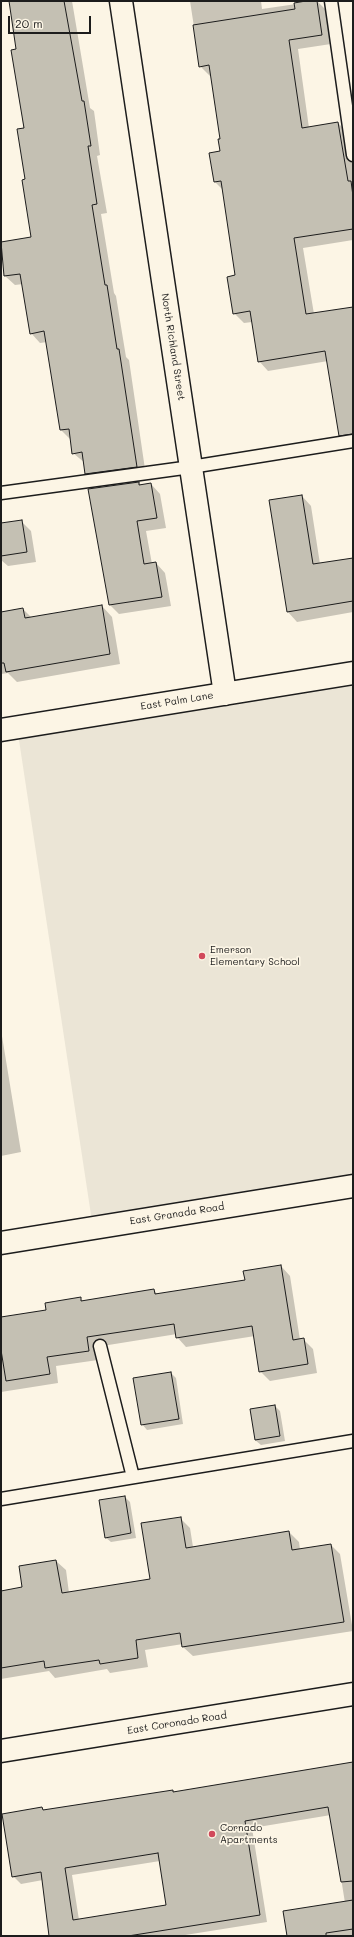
<!DOCTYPE html>
<html>
<head>
<meta charset="utf-8">
<style>
	body { margin:0 }
	#map { position:relative; width:354px; height:1937px; overflow:hidden; background:#fcf5e5; font-family:Mali,sans-serif }
	canvas { display:block }
	.frame { position:absolute; inset:0; border:2px solid #1c1c1c; pointer-events:none }
	.scale { position:absolute; left:8px; top:16px; width:83px; height:18px; box-sizing:border-box; border:2px solid #1c1c1c; border-top:0; padding-left:5px; font-size:12px; line-height:14px; white-space:nowrap; color:#1c1c1c; -webkit-text-stroke:3px #fcf5e5; paint-order:stroke }
</style>
</head>
<body>
<div id="map">
<canvas width="354" height="1937"></canvas>
<div class="frame"></div>
<div class="scale">20 m</div>
</div>
<script>
const context = document.querySelector('canvas').getContext('2d');
context.lineJoin = 'round';
function paint(path, color) { context.fillStyle = color; context.fill(path, 'evenodd'); }
const shape = rows => new Path2D(rows.map(r => 'M' + r).join(''));
function stroke(path, color, width, dash) { context.strokeStyle = color; context.lineWidth = width; context.lineCap = dash ? 'butt' : 'round'; context.setLineDash(dash || []); context.stroke(path); }
function write(font, color, halo, rows, align = 'center') {
  context.font = font + ' Mali,sans-serif'; context.lineWidth = 3.5; context.setLineDash([]); context.textBaseline = 'middle'; context.strokeStyle = halo; context.fillStyle = color; for (const [text, x, y, turn = 0] of rows) {
    context.save(); context.translate(x, y); context.rotate((+turn || 0) * Math.PI / 180); context.textAlign = isNaN(turn) ? turn : align; if (halo) context.strokeText(text, 0, 0); context.fillText(text, 0, 0); context.restore();
  }
}
const built = shape([
	[353,673,353,1186,93,1228,17,727]
]);
const shadow = shape([
	[10,1,72,1,90,108,94,111,100,155,97,156,107,213,101,214,114,293,116,296,126,357,129,360,146,476,96,483,86,473,85,463,73,453,70,439,61,430,47,342,40,343,31,333,23,284,15,285,5,276,1,243,32,238,17,50],
	[190,1,261,1,262,9,317,1,326,10,331,44,298,49,309,128,338,123,347,132,353,169,353,240,303,248,314,314,353,308,353,440,348,441,339,432,328,361,268,371,259,361,252,322,244,323,234,313,237,276,223,190,215,182,221,152,221,140,212,76,210,76,200,66],
	[139,483,141,485,151,484,160,494,166,528,146,531,152,564,156,563,165,573,171,606,119,614,110,605,89,490],
	[302,496,311,506,320,564,353,559,353,612,297,622,288,612,270,501],
	[21,521,31,531,36,562,8,566,1,560,1,524],
	[102,606,112,617,120,664,17,682,8,673,1,674,1,613,23,609,32,618],
	[1,1030,21,1152,1,1156],
	[281,1266,290,1276,300,1340,303,1339,313,1349,317,1373,270,1381,260,1371,255,1336,186,1347,177,1337,177,1334,96,1347,98,1360,56,1366,58,1383,1,1392,1,1319,47,1311,80,1298,83,1301,154,1290,158,1295,246,1281],
	[171,1373,176,1378,183,1424,147,1430,142,1424],
	[275,1406,280,1411,285,1441,261,1445,255,1440],
	[125,1497,130,1502,136,1538,111,1542,105,1537],
	[180,1518,190,1528,193,1547,289,1532,299,1542,300,1550,331,1545,340,1554,353,1631,193,1656,183,1647,183,1644,145,1650,148,1667,110,1673,107,1669,55,1678,49,1671,1,1679,1,1592,23,1588,56,1561,66,1570,69,1593,151,1580],
	[353,1763,353,1936,288,1936,345,1903,331,1815,252,1828,267,1922,179,1936,52,1936,43,1880,21,1884,13,1876,42,1808,44,1810,173,1791,175,1793],
	[160,1861,167,1906,79,1920,72,1875]
]);
const building = shape([
	[9,1,64,1,82,101,84,101,91,146,88,146,97,204,92,205,105,285,107,285,117,349,119,349,137,467,85,474,82,452,72,454,69,429,60,430,44,331,30,334,20,274,4,276,1,242,31,237,22,180,25,179,17,129,24,128,11,50,16,49,9,1],
	[306,1,317,1,322,35,289,40,302,128,338,122,348,181,351,181,353,196,353,229,294,238,306,314,353,307,353,434,339,436,325,351,258,362,250,311,233,314,227,277,235,275,221,181,214,182,209,153,220,151,218,139,220,139,209,65,199,67,193,25,295,9,294,3,306,1],
	[139,482,139,485,151,483,157,518,137,521,144,564,156,562,162,597,109,605,88,489,139,482],
	[302,495,313,564,353,558,353,601,287,612,269,500,302,495],
	[22,520,27,552,1,556,1,523,22,520],
	[102,605,110,654,6,672,4,663,1,663,1,612,23,608,25,618,102,605],
	[281,1265,293,1340,304,1338,308,1364,259,1372,252,1326,176,1338,174,1324,87,1337,89,1351,47,1357,50,1374,6,1381,1,1350,1,1317,46,1310,45,1303,81,1297,81,1301,154,1289,155,1294,245,1280,243,1271,281,1265],
	[171,1372,179,1419,141,1425,133,1378,171,1372],
	[275,1405,280,1436,255,1440,250,1409,275,1405],
	[125,1496,131,1533,105,1538,99,1500,125,1496],
	[181,1517,186,1548,289,1531,292,1550,331,1544,344,1622,182,1647,180,1633,136,1640,138,1658,100,1664,99,1660,45,1668,44,1661,1,1668,1,1591,22,1587,19,1566,56,1560,62,1593,150,1579,141,1523,181,1517],
	[353,1762,353,1881,341,1882,328,1807,245,1821,260,1915,128,1936,49,1936,41,1872,12,1877,2,1814,42,1807,43,1810,173,1790,173,1792,353,1762],
	[158,1853,166,1905,73,1920,65,1868,158,1853],
	[353,1900,353,1929,326,1933,326,1936,287,1936,283,1911,353,1900]
]);
const lane = shape([
	[331,1,353,155],
	[1,493,191,467,353,441],
	[100,1346,133,1477],
	[1,1499,353,1441]
]);
const street = shape([
	[121,1,225,694],
	[1,730,353,673],
	[1,1243,353,1186],
	[1,1751,353,1694]
]);
const markers = [
	[202,956,4,"#d1495b"],
	[212,1834,4,"#d1495b"]
];
const streetNames = [
	["North Richland Street",173,347,81],
	["East Palm Lane",177,701,-9],
	["East Granada Road",177,1214,-9],
	["East Coronado Road",177,1723,-9]
];
const poiNames = [
	["Emerson",210,950],
	["Elementary School",210,962],
	["Cornado",220,1828],
	["Apartments",220,1840]
];
paint(built, '#ebe5d6');
paint(shadow, '#0003');
paint(building, '#c4c0b3');
stroke(building, '#1c1c1c', 1);
stroke(lane, '#1c1c1c', 15);
stroke(street, '#1c1c1c', 25);
stroke(lane, '#fcf5e5', 12);
stroke(street, '#fcf5e5', 22);
for (const [x, y, r, color] of markers) { const dot = new Path2D(); dot.arc(x, y, r, 0, 2 * Math.PI); context.fillStyle = color; context.fill(dot); stroke(dot, '#fcf5e5', 1.5); }
write('10px', '#1c1c1c', '#fcf5e5', streetNames);
write('10px', '#1c1c1c', '#fcf5e5', poiNames, 'left');
</script>
</body>
</html>
